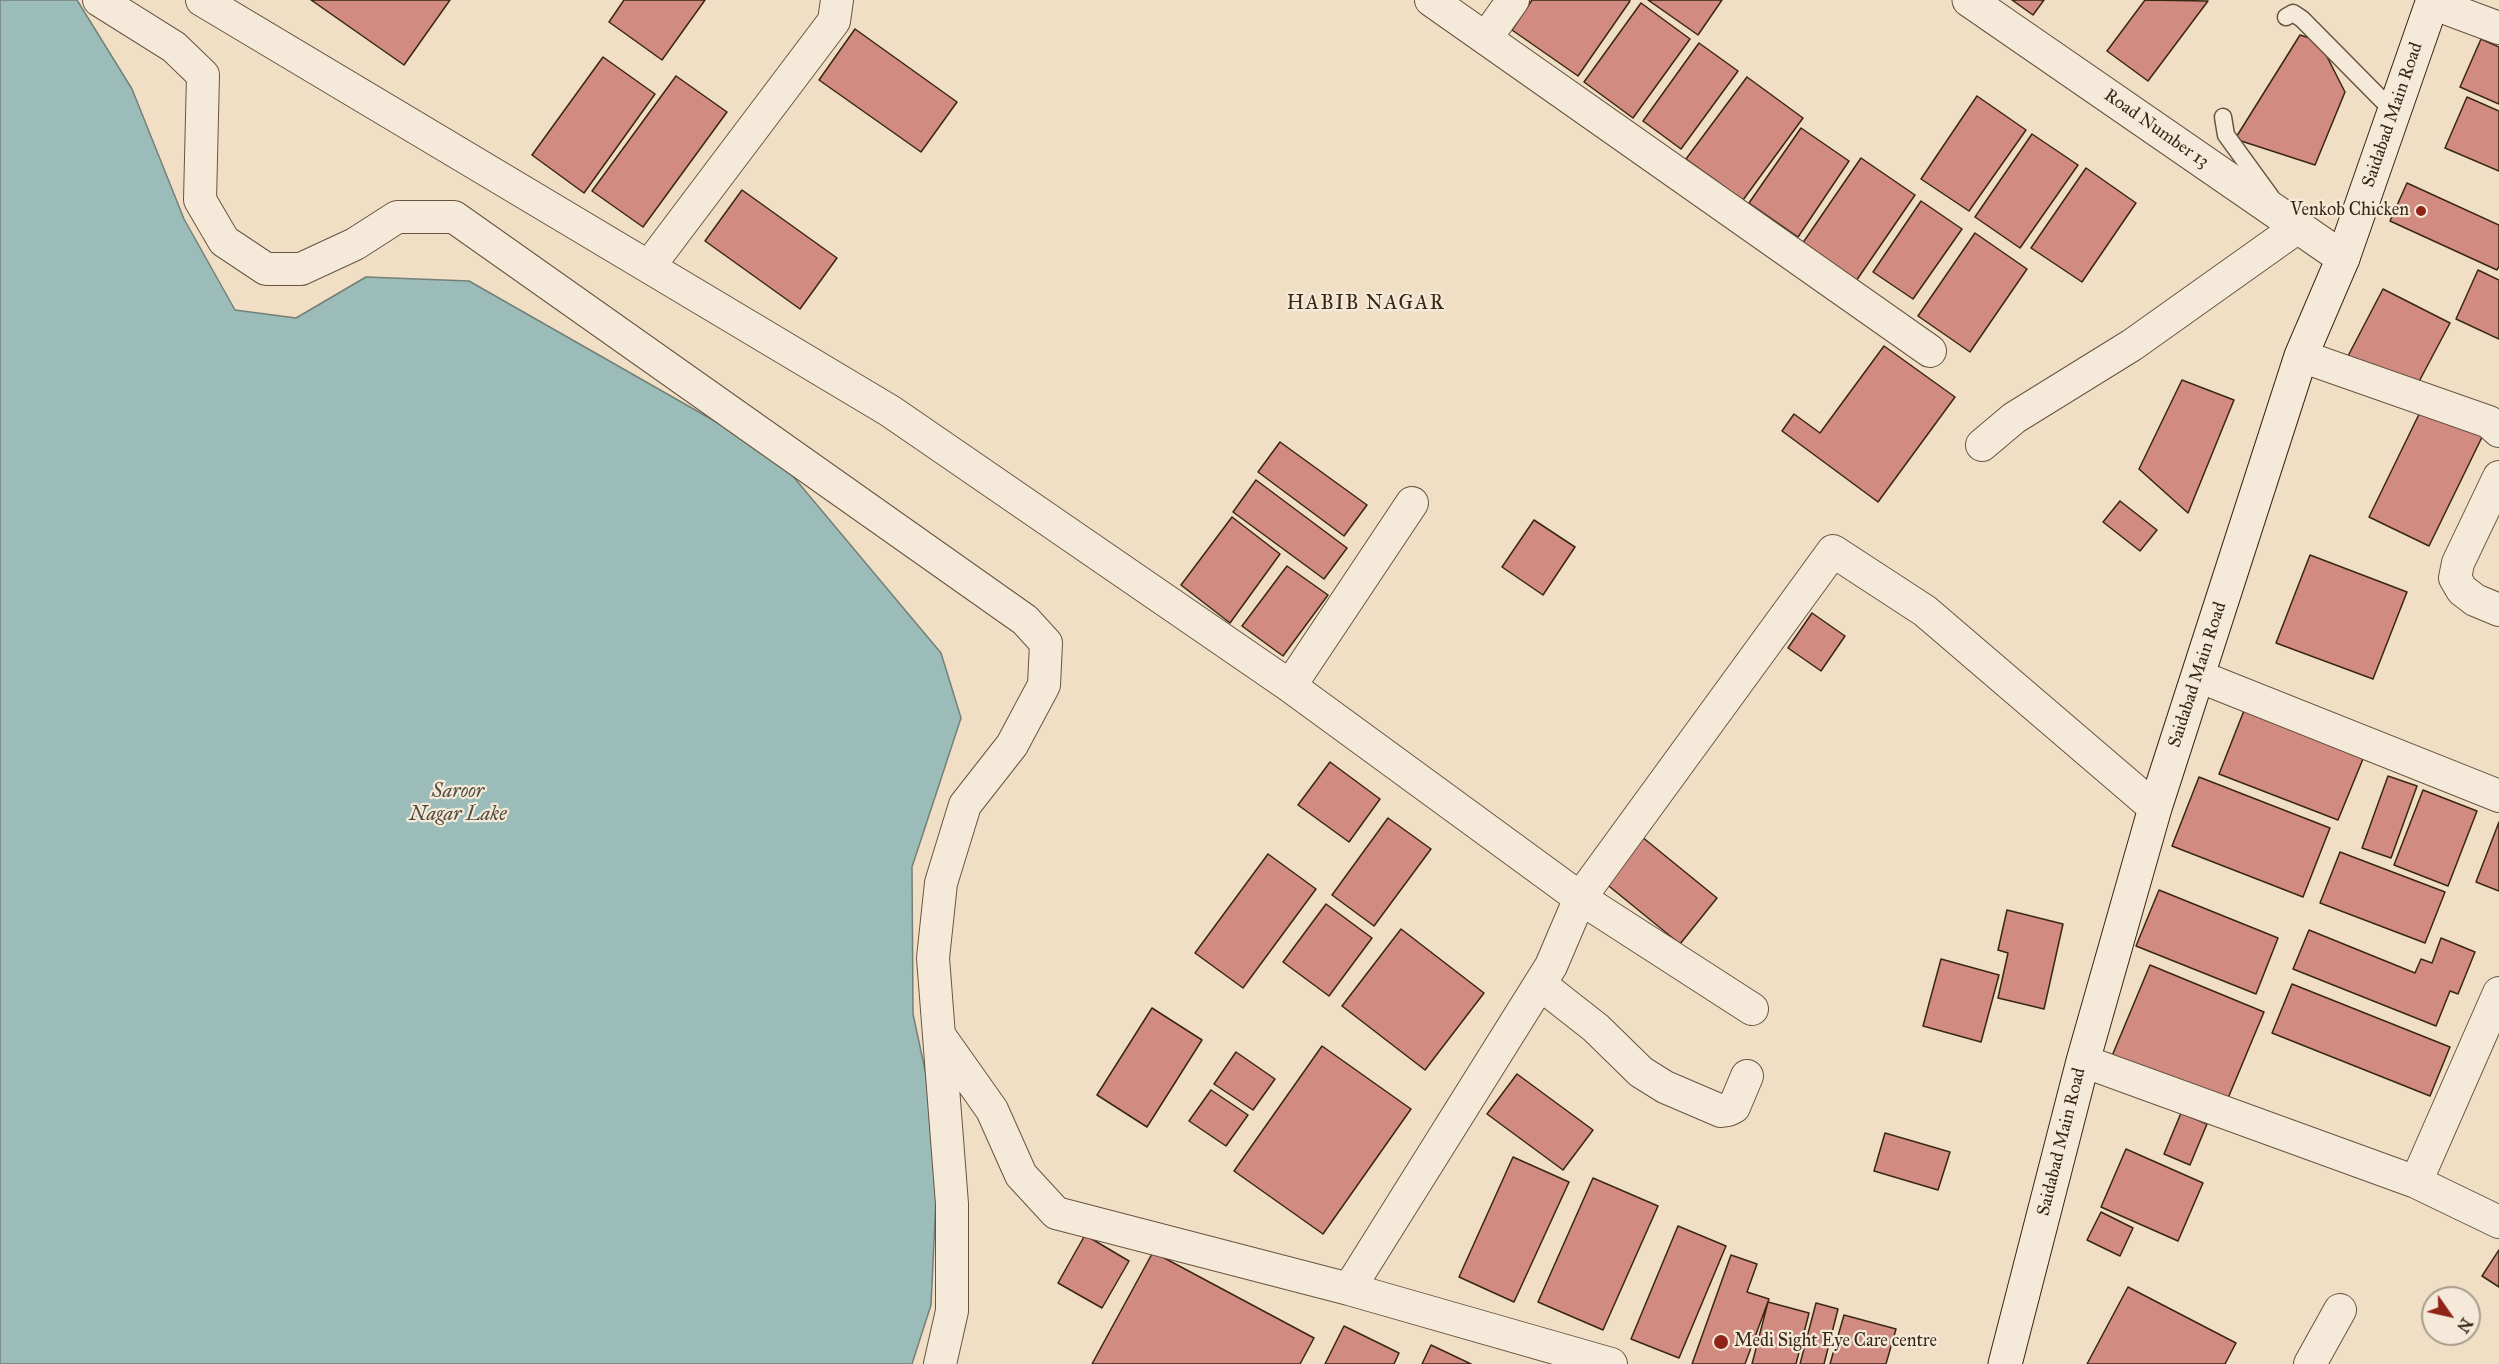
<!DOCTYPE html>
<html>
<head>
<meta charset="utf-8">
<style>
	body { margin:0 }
	#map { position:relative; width:2499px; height:1364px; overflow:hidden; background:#f0dfc5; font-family:"IM FELL Great Primer",serif }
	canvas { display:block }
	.north { position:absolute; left:2421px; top:1286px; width:60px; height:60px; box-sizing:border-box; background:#f5ead9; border:2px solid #aa9c8b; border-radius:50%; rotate:124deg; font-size:16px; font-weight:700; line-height:24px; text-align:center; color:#3a2615 }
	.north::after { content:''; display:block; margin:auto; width:21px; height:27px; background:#8f2418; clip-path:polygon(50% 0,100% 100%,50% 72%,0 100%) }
</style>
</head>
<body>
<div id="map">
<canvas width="2499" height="1364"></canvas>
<div class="north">N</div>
</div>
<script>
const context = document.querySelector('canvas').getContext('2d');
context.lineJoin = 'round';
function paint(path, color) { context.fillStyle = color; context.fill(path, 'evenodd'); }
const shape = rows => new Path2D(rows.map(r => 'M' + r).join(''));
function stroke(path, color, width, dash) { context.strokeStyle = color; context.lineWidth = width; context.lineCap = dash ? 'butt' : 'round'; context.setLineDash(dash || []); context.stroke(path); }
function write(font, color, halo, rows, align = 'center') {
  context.font = font + ' "IM FELL Great Primer",serif'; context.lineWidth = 4.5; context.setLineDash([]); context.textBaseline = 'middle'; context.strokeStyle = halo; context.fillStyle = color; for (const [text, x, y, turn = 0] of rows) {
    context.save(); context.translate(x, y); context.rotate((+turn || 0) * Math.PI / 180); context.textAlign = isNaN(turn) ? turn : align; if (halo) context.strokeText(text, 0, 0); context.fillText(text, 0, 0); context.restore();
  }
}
const water = shape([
	[0,0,77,0,132,89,184,219,235,310,296,318,366,277,469,281,776,456,941,653,961,718,912,867,913,1014,939,1135,931,1305,912,1364,0,1364,0,0]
]);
const building = shape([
	[311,0,450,0,404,65,311,0],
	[624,0,705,0,662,60,609,22,624,0],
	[1532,0,1629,0,1630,1,1578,76,1512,30,1532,0],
	[1648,0,1722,0,1698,35,1648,0],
	[2012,0,2044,0,2033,15,2012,0],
	[2145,0,2208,1,2148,81,2107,51,2145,0],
	[1641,3,1690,39,1633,118,1584,82,1641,3],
	[855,29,957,102,921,152,819,80,855,29],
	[2300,35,2319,41,2345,92,2315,165,2235,139,2300,35],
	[2481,39,2499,47,2499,104,2460,87,2481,39],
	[1699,43,1738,71,1681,149,1643,121,1699,43],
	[603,57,655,94,584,193,532,155,603,57],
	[676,76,727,112,643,227,592,191,676,76],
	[1747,77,1803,118,1743,200,1686,159,1747,77],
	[1977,96,2026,130,1969,211,1921,179,1977,96],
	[2467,97,2499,111,2499,171,2445,148,2467,97],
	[1801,128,1849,161,1798,237,1749,203,1801,128],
	[2032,134,2078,165,2020,248,1975,217,2032,134],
	[1861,158,1915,195,1854,284,1800,247,1861,158],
	[2086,168,2136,203,2082,282,2031,248,2086,168],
	[2407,183,2499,225,2499,266,2497,270,2390,221,2407,183],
	[742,190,837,258,800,309,705,241,742,190],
	[1921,201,1962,229,1913,299,1873,272,1921,201],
	[1975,233,2027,269,1970,352,1918,316,1975,233],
	[2478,270,2499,280,2499,339,2456,319,2478,270],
	[2383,289,2450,323,2414,391,2348,356,2383,289],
	[1884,346,1955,397,1878,502,1782,431,1794,414,1820,433,1884,346],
	[2182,380,2234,400,2188,513,2139,469,2182,380],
	[2425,402,2485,431,2429,546,2369,517,2425,402],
	[1280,442,1367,505,1344,536,1258,472,1280,442],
	[1256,480,1347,548,1324,579,1233,512,1256,480],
	[2120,501,2157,530,2140,551,2103,522,2120,501],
	[1232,517,1280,554,1230,623,1181,585,1232,517],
	[1534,520,1575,547,1543,595,1502,567,1534,520],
	[2310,555,2407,592,2373,679,2276,643,2310,555],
	[1287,566,1328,595,1283,656,1242,626,1287,566],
	[1812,613,1845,636,1821,671,1788,648,1812,613],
	[2245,708,2365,754,2338,820,2219,774,2245,708],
	[1330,762,1380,799,1349,842,1298,805,1330,762],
	[2388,776,2417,786,2391,858,2362,848,2388,776],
	[2199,777,2330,828,2303,897,2172,846,2199,777],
	[2423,790,2477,811,2448,886,2394,865,2423,790],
	[1388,818,1431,849,1374,926,1332,895,1388,818],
	[2499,822,2499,891,2476,882,2499,822],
	[1636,832,1717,898,1680,944,1599,878,1636,832],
	[2340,852,2445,892,2425,943,2320,903,2340,852],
	[1268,854,1316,889,1243,988,1195,953,1268,854],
	[2159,890,2278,938,2256,994,2136,946,2159,890],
	[1326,904,1372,938,1329,996,1283,962,1326,904],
	[2007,910,2063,924,2044,1009,1998,998,2008,953,1998,950,2007,910],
	[1401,929,1484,993,1425,1070,1342,1006,1401,929],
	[2309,930,2415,973,2421,959,2432,963,2441,938,2475,952,2458,994,2450,991,2436,1026,2293,969,2309,930],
	[1941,959,1999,975,1981,1042,1923,1026,1941,959],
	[2150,965,2264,1012,2226,1103,2112,1056,2150,965],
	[2292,984,2450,1047,2430,1096,2272,1033,2292,984],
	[1152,1008,1202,1040,1147,1127,1097,1095,1152,1008],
	[1322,1046,1411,1109,1323,1234,1234,1171,1322,1046],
	[1236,1052,1275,1079,1253,1110,1214,1084,1236,1052],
	[1517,1074,1593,1130,1563,1170,1487,1114,1517,1074],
	[1211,1090,1248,1115,1226,1146,1189,1121,1211,1090],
	[2181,1113,2207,1124,2190,1165,2164,1154,2181,1113],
	[1885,1133,1950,1152,1938,1190,1874,1171,1885,1133],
	[2126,1149,2203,1183,2178,1241,2101,1207,2126,1149],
	[1513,1157,1569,1182,1514,1302,1459,1277,1513,1157],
	[1593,1178,1658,1206,1603,1330,1538,1302,1593,1178],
	[2101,1212,2133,1228,2120,1256,2087,1240,2101,1212],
	[1678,1226,1726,1246,1679,1358,1631,1339,1678,1226],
	[1085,1235,1129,1261,1102,1308,1058,1283,1085,1235],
	[2499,1250,2499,1287,2482,1276,2499,1250],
	[1153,1252,1314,1338,1300,1364,1092,1364,1153,1252],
	[1731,1255,1757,1264,1747,1292,1769,1299,1745,1364,1692,1364,1731,1255],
	[2128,1287,2236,1343,2225,1364,2087,1364,2128,1287],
	[1768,1302,1809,1313,1796,1364,1752,1364,1768,1302],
	[1816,1303,1838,1309,1824,1364,1800,1364,1816,1303],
	[1844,1315,1896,1329,1886,1364,1830,1364,1844,1315],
	[1344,1326,1399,1353,1394,1364,1325,1364,1344,1326],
	[1431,1345,1471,1364,1422,1364,1431,1345]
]);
const service = shape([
	[2286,17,2293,13,2302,19,2394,112],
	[2223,117,2226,135,2271,197]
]);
const minor = shape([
	[99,0,174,47,203,75,200,200,224,241,266,269,301,269,355,244,397,217,454,217,1025,620,1046,643,1044,685,1012,745,965,805,941,883,933,958,952,1204,952,1311,940,1364],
	[202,0,890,411,1290,686,1580,898,1752,1009],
	[1431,0,1930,351],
	[2432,3,2499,28],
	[1486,38,1513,0],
	[650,265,834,21,837,0],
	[2301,356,2489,422,2499,431],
	[1982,445,2014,418,2132,345,2298,227],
	[2499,477,2458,563,2455,578,2462,590,2475,600,2499,610],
	[2198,676,2499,796],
	[1290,686,1412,503],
	[1540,984,1596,1028,1641,1072,1665,1087,1721,1111,1728,1110,1734,1107,1747,1076],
	[939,1035,992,1110,1021,1175,1056,1213,1349,1289,1611,1364],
	[2083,1061,2416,1182,2499,1222],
	[2416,1182,2499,993],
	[1349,1289,1551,966,1580,898,1833,551,1925,611,2155,808],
	[2310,1364,2340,1310]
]);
const tertiary = shape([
	[1969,0,2343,258]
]);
const secondary = shape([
	[2005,1364,2083,1061,2155,808,2301,356,2343,258,2433,0]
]);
const markers = [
	[2421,211,6,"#8f2418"],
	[1721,1342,8,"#8f2418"]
];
const streetNames = [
	["Saidabad Main Road",2393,115,-71],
	["Road Number 13",2156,129,35],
	["Saidabad Main Road",2198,675,-72],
	["Saidabad Main Road",2062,1142,-76]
];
const poiNames = [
	["Venkob Chicken",2409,211],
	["Medi Sight Eye Care centre",1734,1342,"left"]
];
const neighbourhoodNames = [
	["HABIB NAGAR",1366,304]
];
const waterNames = [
	["Saroor",458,792],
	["Nagar Lake",458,815]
];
paint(water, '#9bbcb8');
stroke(water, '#748077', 1.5);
paint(building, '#d18b80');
stroke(building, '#3a2615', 1.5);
stroke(service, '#685441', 19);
stroke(minor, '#685441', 34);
stroke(tertiary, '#685441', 35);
stroke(secondary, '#3a2615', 35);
stroke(service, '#f5ead9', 16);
stroke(minor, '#f5ead9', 32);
stroke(tertiary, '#f5ead9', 33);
stroke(secondary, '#f5ead9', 33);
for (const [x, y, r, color] of markers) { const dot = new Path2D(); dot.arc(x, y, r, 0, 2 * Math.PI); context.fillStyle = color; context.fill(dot); stroke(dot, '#f5ead9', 2); }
write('18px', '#3a2615', '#f5ead9', streetNames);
write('18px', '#3a2615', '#f5ead9', poiNames, 'right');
context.letterSpacing = '1.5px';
write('20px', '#3a2615', '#f5ead9', neighbourhoodNames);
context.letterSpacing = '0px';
write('italic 20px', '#524c3e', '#f5ead9', waterNames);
</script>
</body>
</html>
